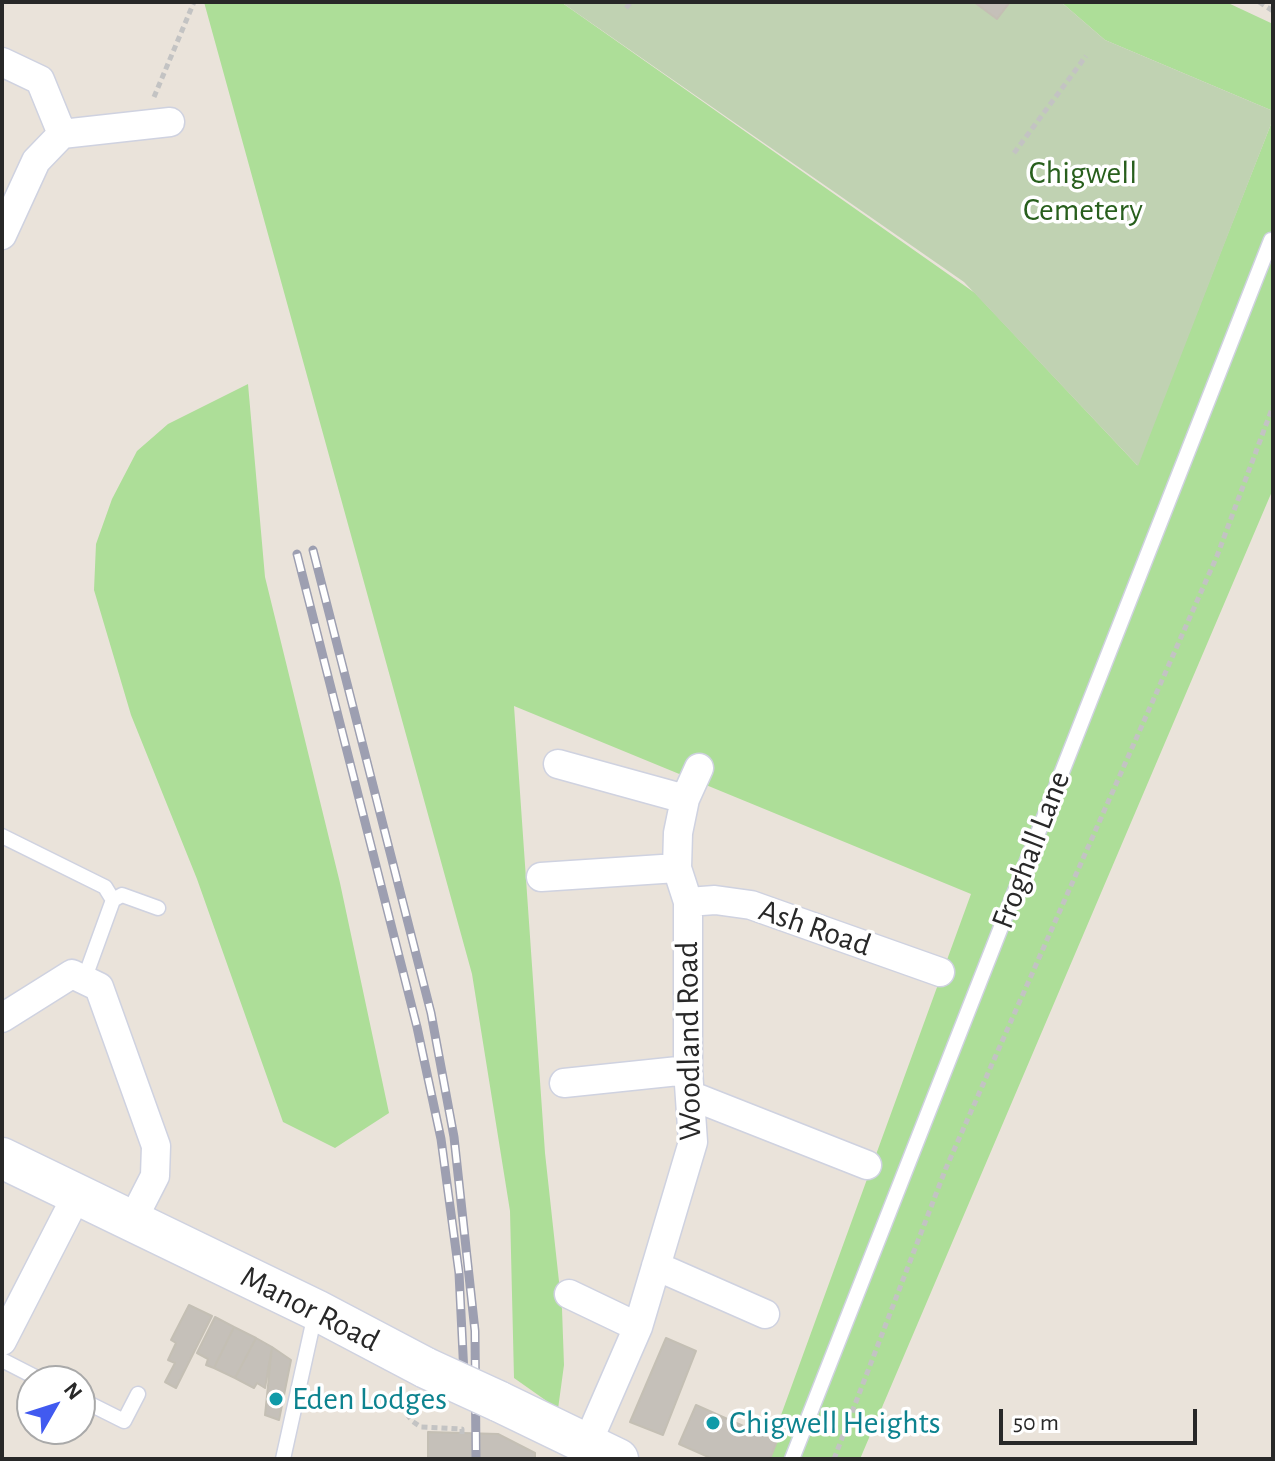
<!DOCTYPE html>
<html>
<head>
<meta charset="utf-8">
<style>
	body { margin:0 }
	#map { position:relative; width:1275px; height:1461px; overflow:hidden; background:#eae3da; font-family:"Alegreya Sans",sans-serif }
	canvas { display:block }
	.frame { position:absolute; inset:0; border:4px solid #282828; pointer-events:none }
	.north { position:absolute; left:16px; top:1365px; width:80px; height:80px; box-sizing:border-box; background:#fff; border:2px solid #a9a9a9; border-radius:50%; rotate:51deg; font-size:22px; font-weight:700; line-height:32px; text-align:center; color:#282828 }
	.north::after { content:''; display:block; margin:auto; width:28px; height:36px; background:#415af0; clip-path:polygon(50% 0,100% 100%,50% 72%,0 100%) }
	.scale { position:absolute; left:999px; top:1409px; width:198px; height:36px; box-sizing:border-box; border:4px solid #282828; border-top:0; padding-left:10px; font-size:24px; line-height:28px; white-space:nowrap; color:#282828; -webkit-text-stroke:6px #fff; paint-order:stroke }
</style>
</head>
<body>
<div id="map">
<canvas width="1275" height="1461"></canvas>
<div class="frame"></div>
<div class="north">N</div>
<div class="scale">50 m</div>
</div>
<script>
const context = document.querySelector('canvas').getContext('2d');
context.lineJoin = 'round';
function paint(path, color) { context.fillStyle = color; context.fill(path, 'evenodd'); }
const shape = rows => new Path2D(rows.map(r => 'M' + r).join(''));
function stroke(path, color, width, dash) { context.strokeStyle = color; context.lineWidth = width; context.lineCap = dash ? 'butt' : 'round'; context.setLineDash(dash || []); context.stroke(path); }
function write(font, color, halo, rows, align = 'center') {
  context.font = font + ' "Alegreya Sans",sans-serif'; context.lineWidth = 7; context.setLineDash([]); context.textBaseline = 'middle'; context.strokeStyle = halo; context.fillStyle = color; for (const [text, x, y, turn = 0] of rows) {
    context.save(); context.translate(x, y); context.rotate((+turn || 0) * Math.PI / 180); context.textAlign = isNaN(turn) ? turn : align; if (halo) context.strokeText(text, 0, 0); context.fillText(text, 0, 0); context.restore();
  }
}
const green = shape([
	[204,2,561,2,975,293,1137,465,1273,119,1273,489,860,1459,765,1459,971,894,514,706,545,1153,562,1309,564,1365,558,1409,514,1378,510,1211,472,974],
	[1061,2,1226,2,1273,24,1273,111,1105,40],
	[248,384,265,577,340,883,389,1113,335,1148,283,1122,197,879,131,715,94,590,96,544,112,499,137,451,168,424]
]);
const cemetery = shape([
	[561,2,1061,2,1105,40,1273,111,1273,119,1138,466,964,282]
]);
const building = shape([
	[974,2,1010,2,997,19,974,2],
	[189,1305,212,1316,176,1388,165,1382,175,1363,168,1360,176,1343,171,1340,189,1305],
	[215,1317,234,1327,214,1368,206,1365,208,1359,197,1353,215,1317],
	[234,1327,256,1338,235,1378,214,1368,234,1327],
	[256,1338,272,1347,265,1388,257,1383,254,1388,235,1378,256,1338],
	[666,1338,696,1351,663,1435,630,1422,666,1338],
	[272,1347,291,1360,279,1420,265,1415,272,1347],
	[696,1405,777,1441,770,1459,713,1459,679,1444,696,1405],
	[428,1432,498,1434,535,1453,535,1459,428,1459,428,1432]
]);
const path = shape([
	[1259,2,1273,11],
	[626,8,631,2],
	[154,97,194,2],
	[1014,153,1086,56],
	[405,1394,407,1414,412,1421,421,1427,462,1429,462,1434],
	[834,1459,946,1168,1217,556,1273,406]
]);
const lane = shape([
	[2,836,105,887,113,900,84,980],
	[113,900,122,895,158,908],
	[2,1360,43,1381],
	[80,1399,124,1421,138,1394],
	[283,1459,315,1314],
	[792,1459,1271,240]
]);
const street = shape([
	[2,62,40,80,62,134],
	[2,235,36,161,62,134,170,122],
	[558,764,685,799],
	[541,877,677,868],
	[688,902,715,900,751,905,940,972],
	[2,1018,72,974,99,987,156,1146,155,1176,132,1221],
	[564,1083,688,1070],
	[692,1096,867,1165],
	[656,1266,765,1314],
	[569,1294,638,1327],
	[2,1341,77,1195],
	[587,1444,638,1327,693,1142,688,1070,688,902,677,868,678,833,685,799,699,768]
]);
const secondary = shape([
	[2,1158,316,1310,426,1368],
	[498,1401,618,1459]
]);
const rail = shape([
	[313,550,431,1013,454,1137,475,1331,476,1459],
	[297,554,417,1027,441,1139,459,1273,465,1395]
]);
const secondaryBridge = shape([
	[426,1368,498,1401]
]);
const markers = [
	[276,1399,8,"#0f9aa8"],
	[713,1423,8,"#0f9aa8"]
];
const parkNames = [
	["Chigwell",1083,173],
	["Cemetery",1083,210]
];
const streetNames = [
	["Froghall Lane",1031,850,-69],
	["Ash Road",815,928,19],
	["Woodland Road",689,1041,-91],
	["Manor Road",310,1309,27]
];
const cultureNames = [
	["Eden Lodges",292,1399],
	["Chigwell Heights",729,1423]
];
paint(green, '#adde98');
paint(cemetery, '#c0d2b2');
paint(building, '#c5c0b9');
stroke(building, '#c4bfb4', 2);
stroke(lane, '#cfd2e0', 17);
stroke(street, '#cfd2e0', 31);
stroke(secondary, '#cfd2e0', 43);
stroke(path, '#c3c3c3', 5, [6, 4]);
stroke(lane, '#fff', 14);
stroke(street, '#fff', 28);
stroke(secondary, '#fff', 40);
stroke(rail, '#9d9fb1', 9);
stroke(rail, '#fff', 6, [18]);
stroke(secondaryBridge, '#cfd2e0', 43, []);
stroke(secondaryBridge, '#fff', 40);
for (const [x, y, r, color] of markers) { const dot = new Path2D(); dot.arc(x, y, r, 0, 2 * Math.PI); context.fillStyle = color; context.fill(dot); stroke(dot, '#fff', 3); }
write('32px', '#285f1d', '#fff', parkNames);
write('32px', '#282828', '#fff', streetNames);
write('32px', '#0d838f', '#fff', cultureNames, 'left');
</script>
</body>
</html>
